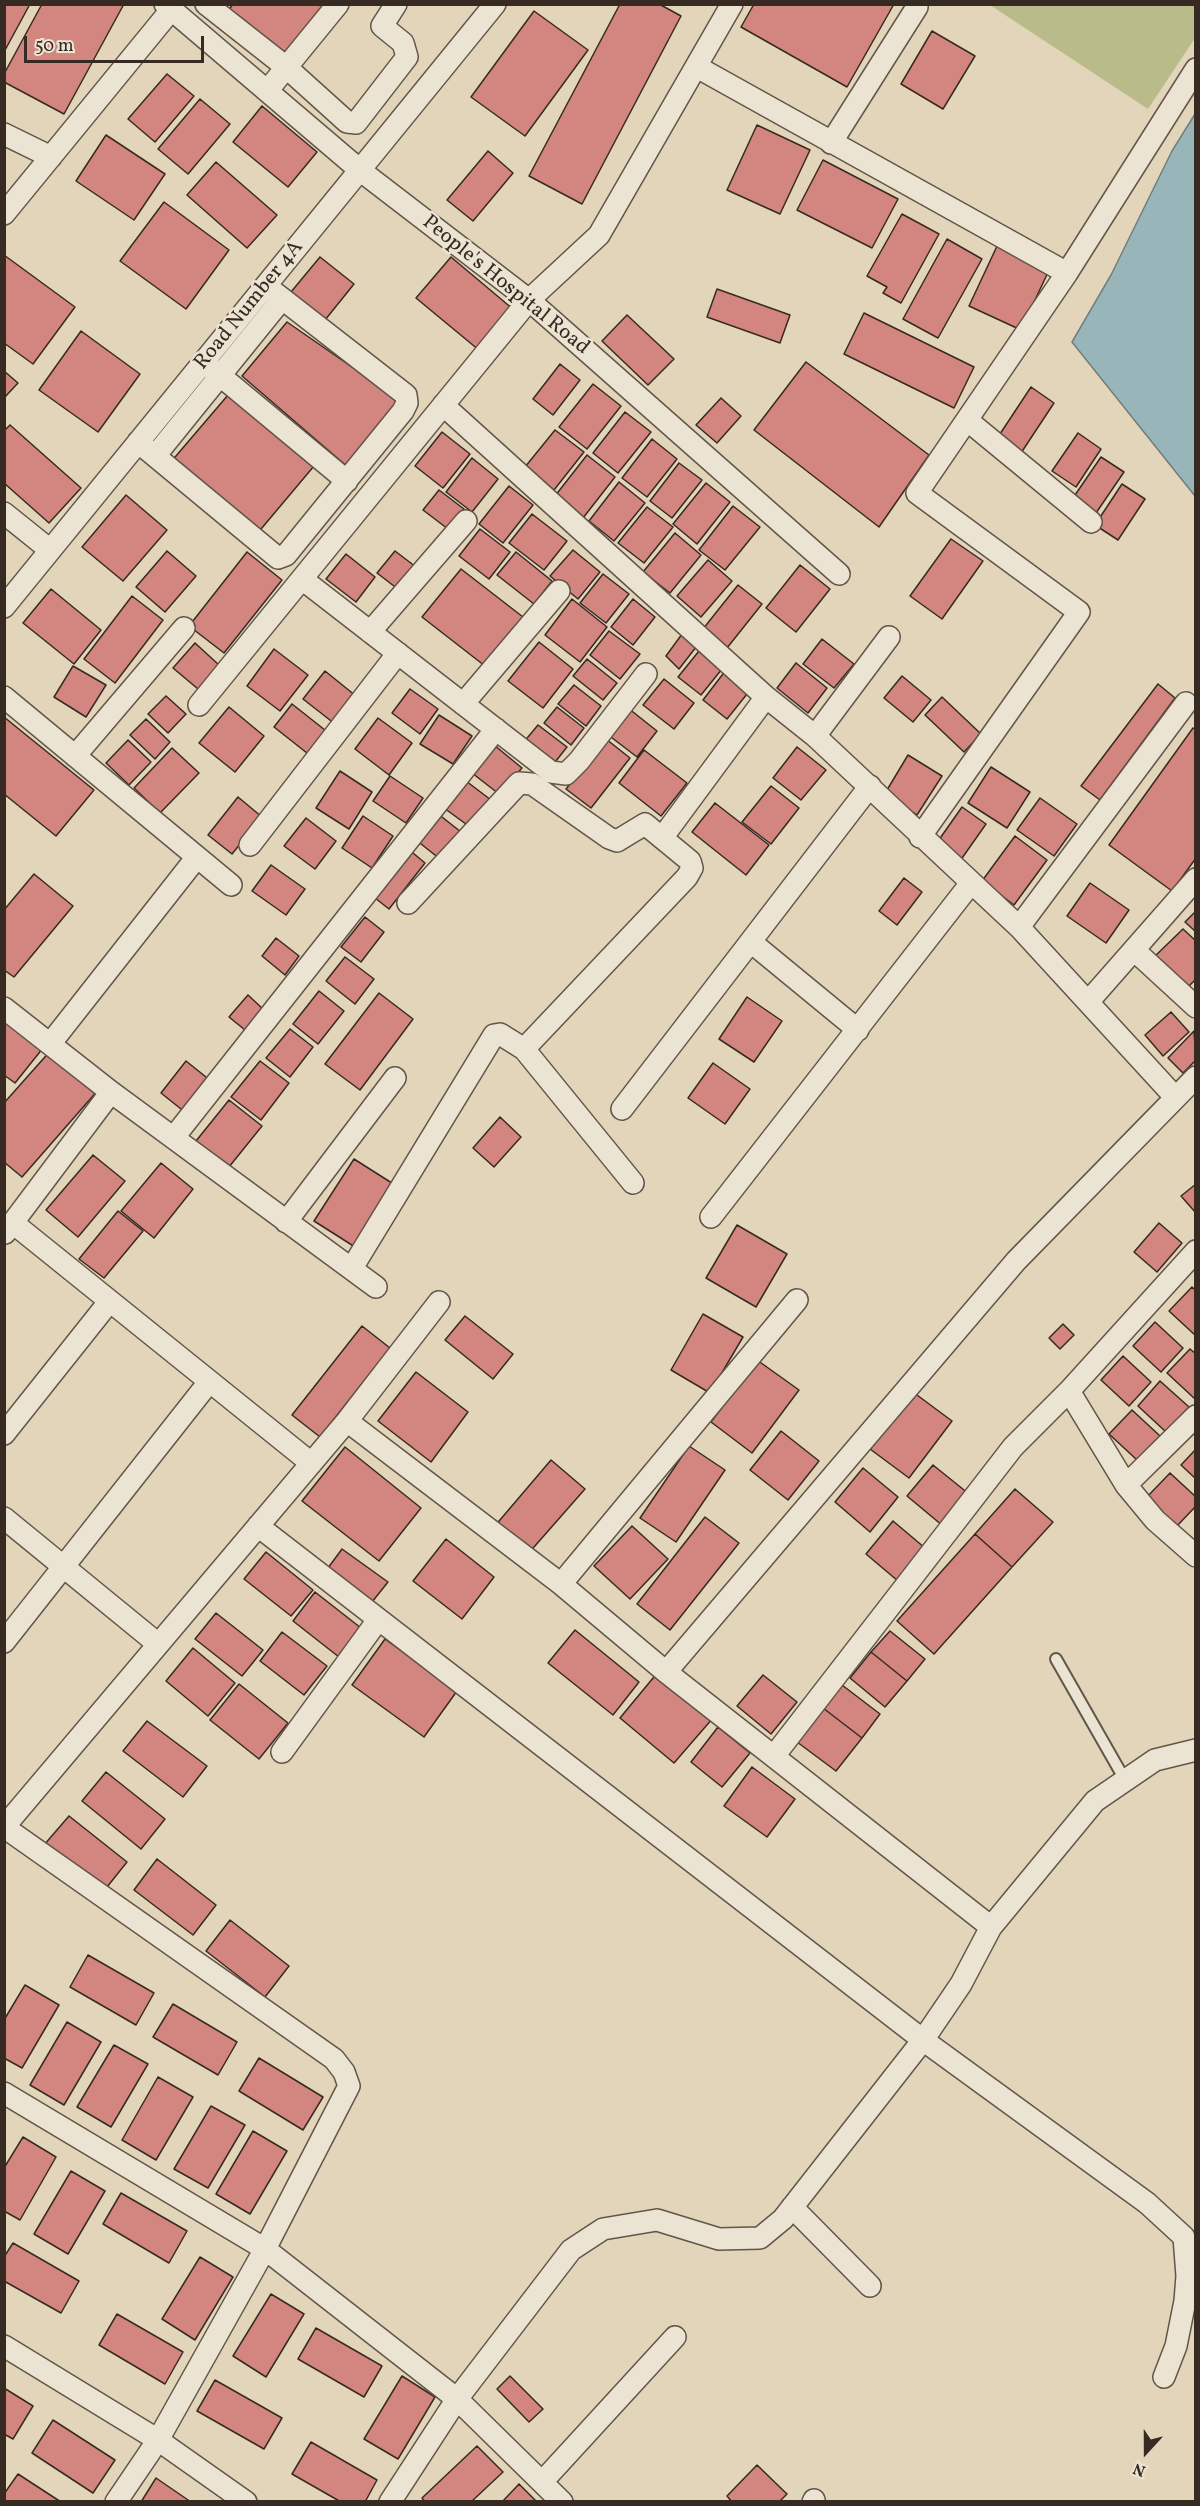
<!DOCTYPE html>
<html>
<head>
<meta charset="utf-8">
<style>
	body { margin:0 }
	#map { position:relative; width:1200px; height:2506px; overflow:hidden; background:#e2d5ba; font-family:Vollkorn,serif }
	canvas { display:block }
	.frame { position:absolute; inset:0; border:6px solid #372a23; pointer-events:none }
	.north { position:absolute; left:1116px; top:2422px; width:60px; height:60px; -webkit-text-stroke:4px #ece4d2; paint-order:stroke; rotate:201deg; font-size:16px; font-weight:700; line-height:24px; text-align:center; color:#372a23 }
	.north::after { content:''; display:block; margin:auto; width:21px; height:27px; background:#372a23; clip-path:polygon(50% 0,100% 100%,50% 72%,0 100%) }
	.scale { position:absolute; left:24px; top:36px; width:180px; height:27px; box-sizing:border-box; border:3px solid #372a23; border-top:0; padding-left:8px; font-size:18px; line-height:21px; white-space:nowrap; color:#372a23; -webkit-text-stroke:4px #ece4d2; paint-order:stroke }
</style>
</head>
<body>
<div id="map">
<canvas width="1200" height="2506"></canvas>
<div class="frame"></div>
<div class="north">N</div>
<div class="scale">50 m</div>
</div>
<script>
const context = document.querySelector('canvas').getContext('2d');
context.lineJoin = 'round';
function paint(path, color) { context.fillStyle = color; context.fill(path, 'evenodd'); }
const shape = rows => new Path2D(rows.map(r => 'M' + r).join(''));
function stroke(path, color, width, dash) { context.strokeStyle = color; context.lineWidth = width; context.lineCap = dash ? 'butt' : 'round'; context.setLineDash(dash || []); context.stroke(path); }
function write(font, color, halo, rows, align = 'center') {
  context.font = font + ' Vollkorn,serif'; context.lineWidth = 5; context.setLineDash([]); context.textBaseline = 'middle'; context.strokeStyle = halo; context.fillStyle = color; for (const [text, x, y, turn = 0] of rows) {
    context.save(); context.translate(x, y); context.rotate((+turn || 0) * Math.PI / 180); context.textAlign = isNaN(turn) ? turn : align; if (halo) context.strokeText(text, 0, 0); context.fillText(text, 0, 0); context.restore();
  }
}
const green = shape([
	[990,5,1195,5,1195,38,1148,109]
]);
const water = shape([
	[1195,114,1195,496,1072,342,1111,275,1172,151,1195,114]
]);
const building = shape([
	[4,4,30,4,4,52,4,4],
	[42,4,124,4,64,114,4,82,4,74,42,4],
	[233,4,325,4,285,55,228,11,233,4],
	[620,4,659,4,681,16,582,204,529,176,620,4],
	[754,4,894,4,847,87,741,27,754,4],
	[534,11,588,50,525,136,471,97,534,11],
	[932,31,975,56,943,109,901,84,932,31],
	[167,74,194,96,155,142,128,119,167,74],
	[200,99,230,124,188,174,158,149,200,99],
	[262,106,317,152,288,187,233,142,262,106],
	[757,125,810,150,780,214,727,190,757,125],
	[106,135,165,174,134,220,76,181,106,135],
	[488,151,513,173,473,221,447,200,488,151],
	[823,160,898,199,872,248,797,210,823,160],
	[216,162,277,215,247,248,187,195,216,162],
	[164,202,229,250,186,309,120,261,164,202],
	[902,214,939,234,901,303,883,293,887,287,867,276,902,214],
	[947,239,982,259,938,338,903,319,947,239],
	[998,244,1050,268,1021,330,969,306,998,244],
	[4,255,75,307,33,364,4,343,4,255],
	[320,257,354,284,325,320,291,292,320,257],
	[451,257,514,310,480,351,416,298,451,257],
	[717,289,790,315,780,343,707,317,717,289],
	[864,313,974,367,954,408,844,354,864,313],
	[627,315,674,359,648,385,602,341,627,315],
	[287,322,401,401,350,469,242,376,287,322],
	[81,331,140,374,98,432,39,390,81,331],
	[806,362,929,455,879,527,754,430,806,362],
	[560,364,580,380,553,415,533,399,560,364],
	[4,371,18,383,4,398,4,371],
	[593,384,621,406,587,449,559,427,593,384],
	[1031,387,1054,403,1021,453,998,437,1031,387],
	[228,395,314,466,256,535,170,463,228,395],
	[721,398,741,416,717,443,696,425,721,398],
	[625,412,651,432,618,473,593,453,625,412],
	[10,425,81,488,49,523,4,483,4,431,10,425],
	[555,430,584,452,554,490,525,467,555,430],
	[442,432,470,454,443,488,415,466,442,432],
	[1078,433,1101,449,1076,487,1052,471,1078,433],
	[652,439,677,459,647,497,622,478,652,439],
	[587,455,615,477,583,518,555,496,587,455],
	[1101,457,1124,472,1096,513,1073,498,1101,457],
	[472,458,498,479,472,512,446,492,472,458],
	[679,463,702,480,672,518,650,501,679,463],
	[619,482,645,503,614,541,589,521,619,482],
	[706,483,730,502,697,544,673,524,706,483],
	[1122,484,1145,499,1118,540,1095,525,1122,484],
	[509,486,533,505,503,543,479,524,509,486],
	[439,490,464,509,448,529,423,510,439,490],
	[126,495,167,530,123,581,82,547,126,495],
	[733,506,760,527,725,570,699,550,733,506],
	[647,507,673,527,644,563,618,543,647,507],
	[532,514,567,541,544,570,509,543,532,514],
	[480,529,510,552,489,579,459,556,480,529],
	[675,533,701,555,670,593,643,572,675,533],
	[951,539,983,561,942,619,910,596,951,539],
	[573,550,600,572,578,599,550,576,573,550],
	[167,551,196,576,165,612,136,587,167,551],
	[395,551,420,570,403,593,377,573,395,551],
	[247,552,282,580,224,653,189,626,247,552],
	[516,552,552,581,534,604,497,575,516,552],
	[346,554,375,577,356,602,326,579,346,554],
	[708,560,732,581,701,617,677,596,708,560],
	[800,565,830,589,796,632,766,608,800,565],
	[461,569,523,617,485,666,422,617,461,569],
	[603,574,629,594,606,623,580,603,603,574],
	[738,585,762,604,723,653,699,634,738,585],
	[51,589,101,630,74,664,23,623,51,589],
	[132,596,163,620,115,683,84,659,132,596],
	[572,599,607,627,580,662,545,635,572,599],
	[633,599,655,617,633,645,611,627,633,599],
	[685,630,700,642,679,669,666,656,685,630],
	[609,631,640,654,620,679,590,655,609,631],
	[822,639,854,664,834,688,803,664,822,639],
	[539,642,573,669,543,708,508,681,539,642],
	[195,643,219,665,198,689,173,668,195,643],
	[274,649,308,675,280,711,247,686,274,649],
	[699,651,722,669,701,695,678,677,699,651],
	[587,659,617,683,603,700,573,676,587,659],
	[796,663,827,688,808,713,777,688,796,663],
	[73,666,106,685,86,717,54,697,73,666],
	[726,670,751,689,727,719,703,700,726,670],
	[325,671,356,696,335,724,303,699,325,671],
	[902,676,931,700,913,722,884,698,902,676],
	[664,679,694,703,674,729,643,705,664,679],
	[1158,684,1175,698,1100,800,1081,786,1158,684],
	[574,685,601,706,586,726,558,704,574,685],
	[410,689,438,709,420,734,392,713,410,689],
	[166,696,186,714,168,733,148,714,166,696],
	[942,697,981,734,964,752,925,715,942,697],
	[292,704,330,734,312,757,274,727,292,704],
	[229,707,264,736,235,772,199,743,229,707],
	[557,707,584,728,571,745,544,723,557,707],
	[628,708,657,731,637,757,607,734,628,708],
	[439,715,472,736,453,764,420,744,439,715],
	[4,717,94,790,56,836,4,794,4,717],
	[378,718,412,743,389,775,355,749,378,718],
	[146,719,170,742,155,759,130,735,146,719],
	[538,725,567,747,552,766,523,743,538,725],
	[1193,728,1196,730,1196,858,1172,891,1109,845,1193,728],
	[606,739,630,758,591,808,566,789,606,739],
	[128,740,151,762,129,785,106,763,128,740],
	[494,745,522,768,499,794,472,773,494,745],
	[797,747,826,770,801,800,773,778,797,747],
	[172,748,199,773,160,813,134,788,172,748],
	[644,750,687,783,661,816,619,783,644,750],
	[908,755,942,776,917,815,884,795,908,755],
	[991,767,1030,792,1007,828,968,803,991,767],
	[340,771,372,792,349,829,316,808,340,771],
	[390,776,423,798,406,823,373,801,390,776],
	[466,781,491,800,470,827,444,808,466,781],
	[771,786,799,808,771,844,742,822,771,786],
	[238,797,262,817,232,854,208,835,238,797],
	[1040,798,1077,824,1054,856,1017,830,1040,798],
	[715,803,769,845,746,875,692,832,715,803],
	[962,807,986,824,960,861,936,844,962,807],
	[437,813,461,832,440,859,416,840,437,813],
	[363,816,393,836,372,868,342,848,363,816],
	[306,818,336,841,315,869,284,846,306,818],
	[1015,836,1047,860,1014,905,982,881,1015,836],
	[407,848,425,863,389,909,370,894,407,848],
	[271,865,305,889,286,915,252,891,271,865],
	[34,874,73,906,14,977,4,970,4,910,34,874],
	[904,878,922,892,897,925,879,911,904,878],
	[1090,883,1129,910,1106,943,1067,916,1090,883],
	[1196,911,1196,932,1185,922,1196,911],
	[365,917,384,932,361,962,341,947,365,917],
	[1183,929,1196,941,1196,979,1185,990,1153,958,1183,929],
	[276,938,299,956,285,975,262,956,276,938],
	[345,957,374,979,355,1004,326,981,345,957],
	[319,991,344,1011,318,1044,293,1024,319,991],
	[379,993,413,1019,360,1090,325,1064,379,993],
	[248,995,264,1010,245,1030,229,1017,248,995],
	[747,997,782,1021,754,1062,719,1039,747,997],
	[1171,1012,1189,1032,1163,1056,1145,1035,1171,1012],
	[4,1017,43,1048,15,1083,4,1075,4,1017],
	[290,1029,313,1047,290,1077,266,1058,290,1029],
	[1194,1031,1196,1060,1183,1073,1168,1058,1194,1031],
	[52,1049,99,1089,22,1177,4,1162,4,1103,52,1049],
	[186,1061,211,1081,186,1113,161,1093,186,1061],
	[260,1061,289,1083,261,1120,231,1097,260,1061],
	[713,1063,750,1089,725,1124,688,1098,713,1063],
	[229,1100,262,1126,229,1167,196,1141,229,1100],
	[500,1117,521,1137,494,1167,473,1148,500,1117],
	[93,1155,125,1181,78,1237,46,1210,93,1155],
	[354,1159,395,1185,355,1247,314,1221,354,1159],
	[161,1163,193,1189,154,1238,121,1211,161,1163],
	[1196,1184,1196,1213,1181,1196,1196,1184],
	[118,1211,143,1231,104,1278,79,1259,118,1211],
	[1159,1223,1182,1243,1157,1272,1134,1252,1159,1223],
	[737,1225,787,1254,756,1307,706,1278,737,1225],
	[1192,1287,1196,1291,1196,1336,1169,1311,1192,1287],
	[703,1314,743,1337,710,1393,671,1370,703,1314],
	[465,1316,513,1354,493,1379,445,1340,465,1316],
	[1155,1322,1183,1348,1161,1372,1133,1346,1155,1322],
	[1063,1324,1074,1335,1060,1349,1049,1338,1063,1324],
	[362,1326,390,1348,320,1437,292,1415,362,1326],
	[1190,1349,1196,1354,1195,1399,1167,1373,1190,1349],
	[1123,1356,1151,1382,1129,1406,1101,1380,1123,1356],
	[757,1360,799,1390,752,1453,711,1422,757,1360],
	[416,1372,468,1412,431,1462,378,1421,416,1372],
	[1160,1381,1189,1407,1166,1432,1138,1406,1160,1381],
	[913,1392,952,1421,909,1478,870,1449,913,1392],
	[1132,1410,1160,1436,1137,1460,1109,1434,1132,1410],
	[781,1431,819,1461,788,1500,750,1470,781,1431],
	[689,1446,725,1470,676,1542,640,1518,689,1446],
	[345,1447,421,1508,379,1561,302,1501,345,1447],
	[1196,1449,1196,1479,1181,1465,1196,1449],
	[551,1460,585,1489,527,1555,494,1527,551,1460],
	[933,1465,969,1494,943,1526,907,1496,933,1465],
	[863,1468,898,1497,870,1532,835,1502,863,1468],
	[1170,1473,1196,1497,1196,1506,1176,1527,1146,1498,1170,1473],
	[1015,1489,1053,1522,1012,1567,975,1534,1015,1489],
	[705,1517,739,1543,670,1630,637,1604,705,1517],
	[893,1521,925,1548,898,1581,866,1554,893,1521],
	[632,1526,668,1559,630,1599,594,1566,632,1526],
	[975,1534,1012,1567,934,1654,897,1621,975,1534],
	[446,1539,494,1577,462,1619,413,1581,446,1539],
	[342,1549,388,1582,372,1602,328,1568,342,1549],
	[266,1552,313,1590,291,1616,244,1579,266,1552],
	[315,1592,361,1628,339,1657,293,1621,315,1592],
	[216,1613,263,1650,242,1676,195,1639,216,1613],
	[575,1630,639,1682,613,1715,548,1663,575,1630],
	[890,1631,925,1659,907,1681,871,1652,890,1631],
	[282,1632,327,1666,304,1695,260,1661,282,1632],
	[385,1639,457,1691,424,1737,352,1685,385,1639],
	[193,1648,235,1683,208,1716,166,1681,193,1648],
	[871,1652,907,1681,885,1707,850,1678,871,1652],
	[658,1672,713,1718,674,1763,620,1718,658,1672],
	[763,1675,797,1702,771,1734,737,1706,763,1675],
	[239,1684,288,1723,259,1759,210,1720,239,1684],
	[842,1685,880,1714,862,1738,823,1708,842,1685],
	[823,1708,862,1738,836,1771,797,1742,823,1708],
	[147,1721,207,1766,183,1797,123,1751,147,1721],
	[718,1727,750,1753,722,1787,691,1762,718,1727],
	[752,1767,795,1799,767,1837,724,1806,752,1767],
	[106,1772,165,1819,141,1849,82,1801,106,1772],
	[69,1816,127,1862,103,1892,44,1845,69,1816],
	[157,1859,216,1905,193,1935,134,1890,157,1859],
	[230,1920,289,1966,265,1997,206,1951,230,1920],
	[88,1955,154,1993,136,2025,70,1987,88,1955],
	[25,1985,59,2005,22,2068,4,2058,4,2020,25,1985],
	[173,2004,237,2042,218,2075,153,2037,173,2004],
	[67,2022,101,2042,64,2105,30,2085,67,2022],
	[114,2045,148,2064,111,2127,77,2107,114,2045],
	[259,2058,323,2097,303,2130,239,2091,259,2058],
	[158,2077,193,2097,156,2160,122,2140,158,2077],
	[211,2106,245,2125,208,2188,174,2169,211,2106],
	[253,2131,287,2151,250,2214,216,2194,253,2131],
	[23,2137,56,2157,20,2220,4,2211,4,2168,23,2137],
	[71,2171,105,2191,68,2254,34,2234,71,2171],
	[121,2193,187,2231,169,2263,103,2224,121,2193],
	[13,2243,79,2281,61,2313,4,2281,4,2257,13,2243],
	[200,2257,233,2277,195,2340,162,2319,200,2257],
	[271,2294,304,2314,266,2377,233,2356,271,2294],
	[117,2314,183,2352,165,2384,99,2345,117,2314],
	[316,2328,382,2366,364,2397,298,2359,316,2328],
	[402,2376,435,2397,398,2459,364,2439,402,2376],
	[510,2376,543,2409,529,2422,497,2389,510,2376],
	[215,2380,282,2418,264,2449,197,2411,215,2380],
	[4,2388,33,2406,13,2439,4,2434,4,2388],
	[53,2420,115,2460,93,2493,32,2453,53,2420],
	[311,2442,377,2480,365,2502,341,2502,292,2474,311,2442],
	[477,2446,503,2472,471,2502,425,2502,422,2498,477,2446],
	[757,2465,787,2494,779,2502,732,2502,727,2496,757,2465],
	[18,2474,61,2502,4,2502,4,2494,18,2474],
	[156,2478,191,2502,141,2502,156,2478],
	[519,2484,537,2502,502,2502,519,2484]
]);
const lane = shape([
	[1056,1659,1125,1780]
]);
const street = shape([
	[165,4,361,171,529,300,839,574],
	[206,4,286,67,347,122,356,123,407,57,403,43,382,26,396,4],
	[697,67,1067,273],
	[267,91,338,4],
	[4,134,51,157],
	[831,143,917,7],
	[4,214,171,10],
	[211,368,347,481],
	[443,405,766,697,815,736,1019,927,1175,1097],
	[967,420,1091,522],
	[138,442,278,558,286,555,403,411,407,403,406,395,266,286],
	[155,456,282,299],
	[4,513,50,550],
	[302,579,551,772,566,774,579,761,646,674],
	[4,607,495,4],
	[370,632,466,521],
	[4,697,231,885],
	[463,704,559,591],
	[199,705,529,300,599,235,732,4],
	[815,736,889,637],
	[75,756,184,628],
	[920,837,1079,612,917,493,1067,273,1196,69],
	[662,838,766,697],
	[250,845,398,653],
	[408,903,519,783,532,784,609,838,617,841,645,824,690,861,692,868,687,877,524,1049],
	[1019,927,1186,703],
	[751,942,858,1030],
	[1134,950,1196,1007],
	[1088,1002,1196,879],
	[4,1008,111,1092,376,1287],
	[50,1044,197,857],
	[622,1109,870,786],
	[174,1137,496,729],
	[711,1217,971,883],
	[286,1222,395,1078],
	[13,1223,311,1463],
	[5,1233,111,1092],
	[352,1268,494,1035,500,1034,524,1049,633,1183],
	[1069,1391,1126,1485,1155,1520,1196,1556],
	[347,1421,561,1584,666,1672,991,1927],
	[4,1434,109,1302],
	[1126,1485,1196,1416],
	[4,1518,158,1644],
	[258,1526,923,2040,1147,2203,1184,2237,1187,2276,1185,2301,1176,2346,1164,2377],
	[561,1584,797,1300],
	[4,1642,209,1382],
	[666,1672,1016,1261,1196,1077],
	[282,1752,378,1620],
	[774,1756,1013,1447,1069,1391,1196,1251],
	[4,1827,334,2059,344,2072,349,2086,265,2249,158,2440,116,2502],
	[4,1827,347,1421,439,1302],
	[4,2093,265,2249,457,2399,562,2502],
	[792,2207,870,2286],
	[4,2346,158,2440,246,2502],
	[542,2482,675,2337],
	[390,2502,457,2399,571,2250,603,2229,657,2220,719,2239,760,2238,783,2219,923,2040,961,1984,991,1927,1095,1801,1155,1760,1196,1750],
	[813,2502,814,2500]
]);
const streetNames = [
	["People's Hospital Road",505,286,39],
	["Road Number 4A",250,306,-51]
];
paint(green, '#babb8b');
paint(water, '#98b6b9');
stroke(water, '#717e7d', 1.5);
paint(building, '#d3857f');
stroke(building, '#372a23', 1.5);
stroke(lane, '#625549', 14);
stroke(street, '#625549', 24);
stroke(lane, '#ece4d2', 10);
stroke(street, '#ece4d2', 21);
write('21px', '#372a23', '#ece4d2', streetNames);
</script>
</body>
</html>
